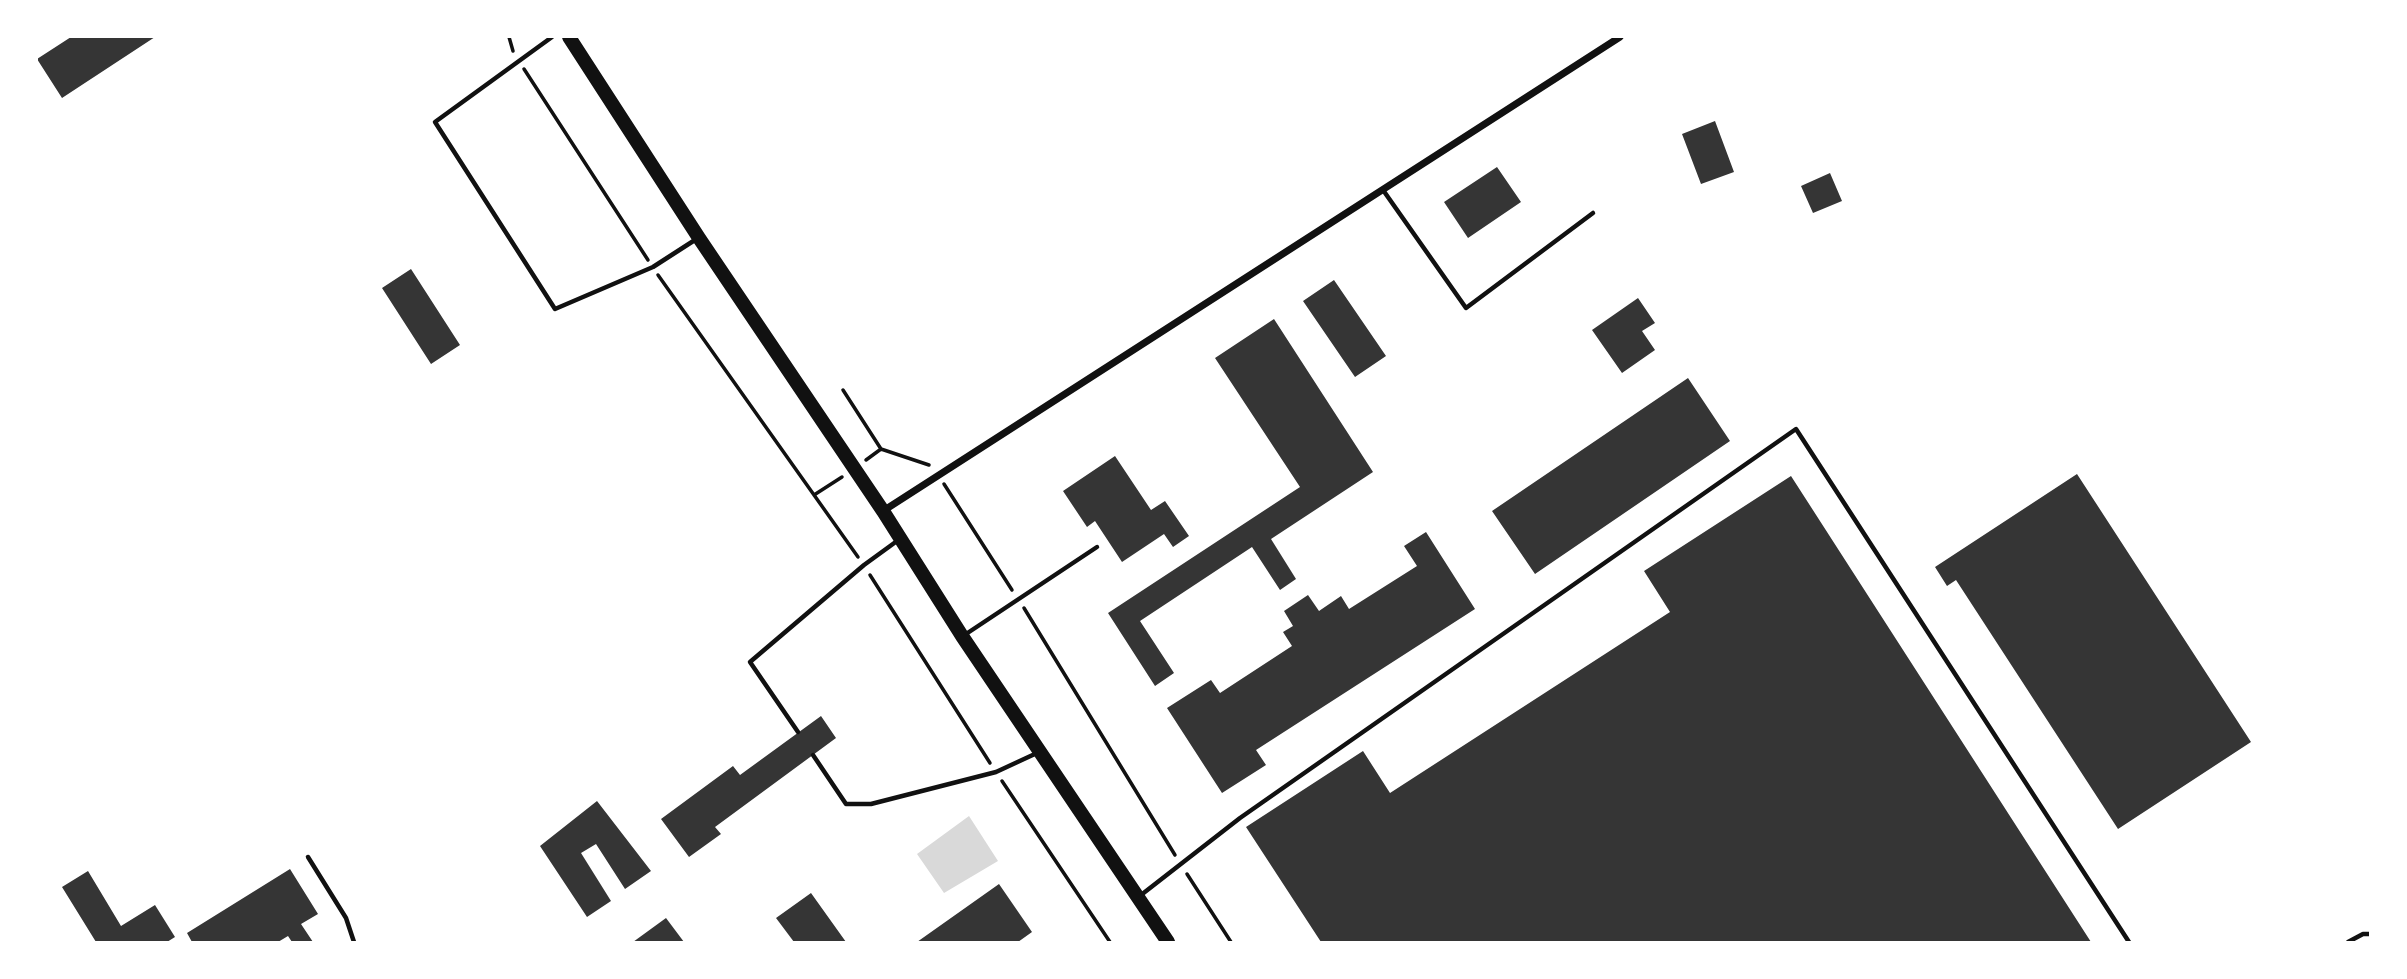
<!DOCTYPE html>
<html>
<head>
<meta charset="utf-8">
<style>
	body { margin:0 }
	#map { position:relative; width:2407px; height:979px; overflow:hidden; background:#fff; font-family:"Nunito Sans",sans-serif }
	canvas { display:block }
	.frame { position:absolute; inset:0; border:38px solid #fff; pointer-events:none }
</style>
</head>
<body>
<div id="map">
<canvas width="2407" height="979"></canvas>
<div class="frame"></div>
</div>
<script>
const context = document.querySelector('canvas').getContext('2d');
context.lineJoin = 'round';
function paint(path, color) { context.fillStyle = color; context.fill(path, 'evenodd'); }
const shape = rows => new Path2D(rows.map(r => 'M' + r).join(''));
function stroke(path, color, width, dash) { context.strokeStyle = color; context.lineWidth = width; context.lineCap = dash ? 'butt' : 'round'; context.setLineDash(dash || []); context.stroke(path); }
const water = shape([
	[969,816,998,861,944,893,917,854]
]);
const building = shape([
	[71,37,155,37,62,98,37,59],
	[1715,121,1734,172,1701,184,1682,134],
	[1497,167,1521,202,1468,238,1444,202],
	[1830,173,1842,201,1813,213,1801,186],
	[411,269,460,345,431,364,382,288],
	[1334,280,1386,356,1355,377,1303,301],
	[1638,298,1655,323,1642,331,1655,350,1622,373,1592,330],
	[1274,319,1373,472,1271,539,1296,579,1280,590,1252,547,1140,621,1174,673,1155,686,1108,613,1300,487,1215,358],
	[1688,378,1730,441,1535,574,1492,511],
	[1115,456,1151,510,1165,501,1189,536,1173,547,1164,534,1122,562,1095,521,1087,527,1063,491],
	[2077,474,2251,742,2118,829,1956,580,1947,586,1935,567],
	[1791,476,2091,942,1321,942,1246,827,1363,751,1390,793,1670,612,1644,571],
	[1426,532,1475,609,1256,750,1266,765,1222,793,1167,708,1211,680,1220,693,1292,646,1283,632,1293,626,1284,611,1308,595,1319,611,1341,596,1349,609,1417,566,1404,546],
	[821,716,836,738,715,827,721,834,689,857,661,819,733,766,740,775],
	[597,801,651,871,625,889,596,844,581,853,611,901,587,917,540,846],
	[290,869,318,914,301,924,313,942,292,942,288,936,278,942,192,942,187,933],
	[88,871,121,926,155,905,175,937,167,942,96,942,62,887],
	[999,884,1032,932,1018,942,917,942],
	[811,893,846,942,794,942,776,918],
	[666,918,684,942,633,942]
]);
const path = shape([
	[509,37,513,51],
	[524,69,648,260],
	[658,275,858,557],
	[843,390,881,449],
	[866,460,881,449,929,465],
	[944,484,1012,590],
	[814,495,842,477],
	[870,575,990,763],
	[1024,608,1175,855],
	[1002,781,1110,942],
	[1187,874,1231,942]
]);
const service = shape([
	[552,37,435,122,555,309,653,267,698,238],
	[1383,190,1466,308,1593,213],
	[963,636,1097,547],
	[798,732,750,662,864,565,897,541],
	[813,755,846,804,871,804,996,772,1037,753],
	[308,857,346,918,354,942],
	[1141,895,1240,818,1796,429,2129,942],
	[2348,942,2363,934,2370,934]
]);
const minor = shape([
	[883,511,1620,37]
]);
const primary = shape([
	[569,37,699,238,883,511,962,636,1168,942]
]);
paint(water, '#d9d9d9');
paint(building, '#353535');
stroke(path, '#111', 3.5);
stroke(service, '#111', 4.5);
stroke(minor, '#111', 7);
stroke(primary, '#111', 14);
</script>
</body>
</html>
